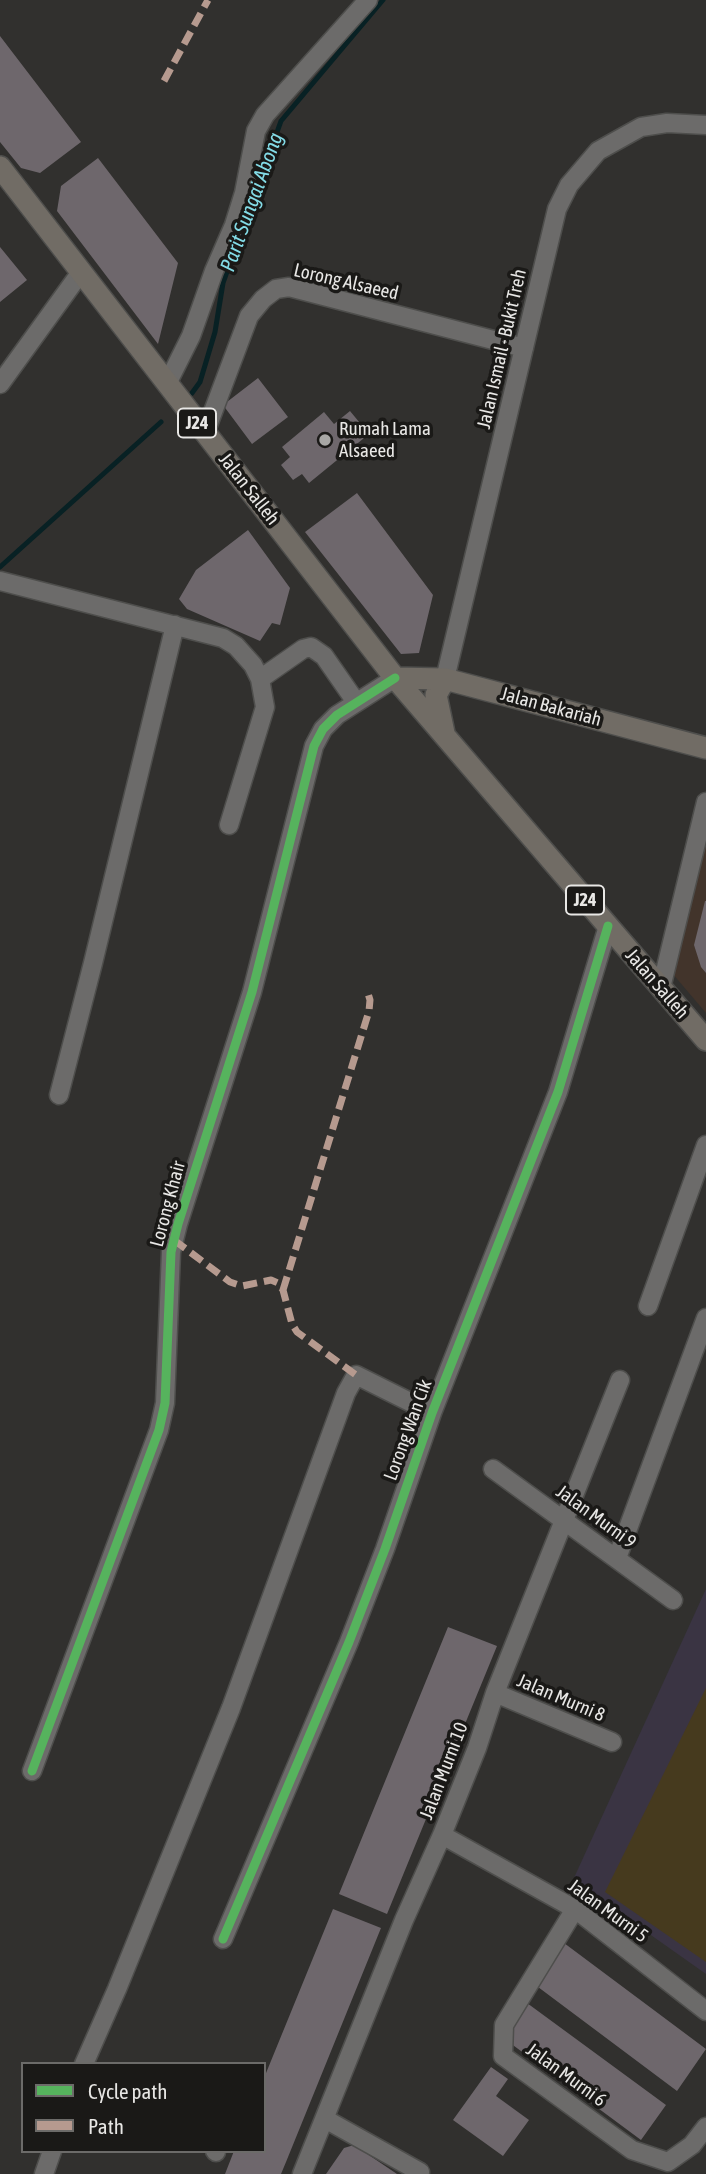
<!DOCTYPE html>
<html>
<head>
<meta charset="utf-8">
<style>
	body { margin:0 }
	#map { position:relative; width:706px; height:2174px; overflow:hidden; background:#31302e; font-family:"Asap Condensed",sans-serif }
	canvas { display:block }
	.legend { position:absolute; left:21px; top:2062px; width:245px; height:91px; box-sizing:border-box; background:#1a1917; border:2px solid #6c6b69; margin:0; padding:9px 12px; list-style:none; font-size:21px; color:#e8e7e5 }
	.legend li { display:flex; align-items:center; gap:14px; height:35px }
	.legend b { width:35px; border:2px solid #6c6b69 }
</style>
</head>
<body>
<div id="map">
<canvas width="706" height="2174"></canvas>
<ul class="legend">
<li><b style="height:9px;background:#56b35d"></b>Cycle path</li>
<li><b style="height:9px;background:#b69a8f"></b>Path</li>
</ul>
</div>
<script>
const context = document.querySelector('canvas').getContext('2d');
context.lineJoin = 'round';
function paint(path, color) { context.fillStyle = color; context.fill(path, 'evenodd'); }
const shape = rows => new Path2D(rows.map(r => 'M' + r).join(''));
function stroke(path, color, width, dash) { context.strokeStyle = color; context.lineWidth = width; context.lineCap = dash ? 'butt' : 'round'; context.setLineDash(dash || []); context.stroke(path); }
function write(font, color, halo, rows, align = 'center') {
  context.font = font + ' "Asap Condensed",sans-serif'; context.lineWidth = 7; context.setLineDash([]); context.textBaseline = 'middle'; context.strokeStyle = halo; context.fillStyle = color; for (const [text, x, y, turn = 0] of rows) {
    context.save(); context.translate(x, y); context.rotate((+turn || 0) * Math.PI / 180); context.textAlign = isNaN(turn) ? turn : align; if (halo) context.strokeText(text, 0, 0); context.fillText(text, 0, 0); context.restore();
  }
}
const commercial = shape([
	[706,836,706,1013,672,973]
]);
const education = shape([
	[706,1589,706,1974,573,1880]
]);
const green = shape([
	[706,1688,706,1962,605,1892]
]);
const stream = shape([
	[192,393,200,382,215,332,223,283,281,121,383,0],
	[0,567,161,422]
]);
const building = shape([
	[0,36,81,142,40,173,21,168,0,142],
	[98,158,178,263,158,344,57,211,61,186],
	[0,247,27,280,0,302],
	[258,378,288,417,252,444,223,405],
	[350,411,369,434,309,483,302,474,293,480,281,465,290,457,282,447,324,412,334,424],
	[357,493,433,595,419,653,401,654,305,532],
	[248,530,290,588,280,625,272,623,260,641,187,609,179,599,196,570],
	[705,901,706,901,706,973,701,967,694,945],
	[448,1627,497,1646,387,1914,339,1894],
	[333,1909,381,1928,286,2162,281,2174,225,2174,234,2151,264,2151,264,2078],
	[564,1943,706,2049,677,2091,534,1984],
	[527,2003,666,2105,641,2140,502,2037],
	[491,2067,508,2079,496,2096,529,2120,503,2156,453,2120],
	[354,2145,397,2174,326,2174,344,2148]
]);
const minor = shape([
	[0,384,81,272],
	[167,384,191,336,214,271,234,225,244,193,256,131,265,115,368,0],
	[205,433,249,316,263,299,276,289,289,287,524,348],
	[0,581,223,638,236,646,253,665,260,679,265,707,229,825],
	[260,679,303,649,311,647,324,656,356,702],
	[445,679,557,209,569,185,598,151,641,127,667,123,706,125],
	[661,988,706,802],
	[59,1095,93,963,175,625],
	[648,1306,706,1145],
	[493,1469,673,1600],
	[617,1558,706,1318],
	[495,1693,612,1742],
	[32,1771,159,1430,165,1403,171,1252,178,1224,252,992,314,746,323,729,337,715,395,678],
	[442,1835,575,1909,706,2011],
	[575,1909,504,2025,503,2056,632,2150,668,2162,692,2145,706,2127],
	[223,1939,349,1642,385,1549,432,1413,558,1092,608,926],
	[84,2064,117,1989,231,1708,346,1393,356,1375,432,1413],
	[325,2119,420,2172],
	[215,2151,216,2152],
	[44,2174,52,2151],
	[302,2174,404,1920,442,1835,477,1748,495,1693,620,1380]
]);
const major = shape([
	[0,167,395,678,706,1040],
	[395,678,445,679,706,748],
	[444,733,436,695,445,679]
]);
const quiet = shape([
	[164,81,208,0],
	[174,1240,230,1282,242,1286,271,1280,278,1283,283,1290,292,1324,297,1332,356,1375],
	[283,1290,369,1011,370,1000,367,990]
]);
const cycleway = shape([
	[32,1771,159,1430,165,1403,171,1252,178,1224,252,992,314,746,323,729,337,715,395,678],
	[223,1939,349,1642,385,1549,432,1413,558,1092,608,926]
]);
const markers = [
	[325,440,7,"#a8a7a5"]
];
const shields = [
	[197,423,38],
	[585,900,38]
];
const shieldNames = [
	["J24",197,423],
	["J24",585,900]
];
const streetNames = [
	["Lorong Alsaeed",346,282,13],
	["Jalan Ismail - Bukit Treh",502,349,-77],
	["Jalan Salleh",249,489,52],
	["Jalan Bakariah",551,707,15],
	["Jalan Salleh",657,984,49],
	["Lorong Khair",168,1204,-75],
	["Lorong Wan Cik",408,1430,-70],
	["Jalan Murni 9",596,1517,36],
	["Jalan Murni 8",561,1698,23],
	["Jalan Murni 10",444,1771,-69],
	["Jalan Murni 5",608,1911,36],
	["Jalan Murni 6",566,2075,36]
];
const poiNames = [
	["Rumah Lama",339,429],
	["Alsaeed",339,451]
];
const waterNames = [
	["Parit Sungai Abong",252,202,-70]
];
paint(commercial, '#42342b');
paint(education, '#3a3443');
paint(green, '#463a1e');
stroke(stream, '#082124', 5);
paint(building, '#6e676c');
stroke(minor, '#4e4e4c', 21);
stroke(major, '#4e4e4c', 24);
stroke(minor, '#6c6b6a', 18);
stroke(major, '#716c65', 21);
stroke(quiet, '#b69a8f', 7, [14, 7]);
stroke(cycleway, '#56b35d', 9);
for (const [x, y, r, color] of markers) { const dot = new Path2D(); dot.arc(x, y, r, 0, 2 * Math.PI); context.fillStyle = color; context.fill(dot); stroke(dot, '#1a1917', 2.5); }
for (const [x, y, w] of shields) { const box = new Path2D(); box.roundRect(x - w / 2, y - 14.5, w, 29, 5); context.fillStyle = '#1a1917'; context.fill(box); stroke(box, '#e8e7e5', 2); }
write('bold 18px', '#e8e7e5', null, shieldNames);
write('19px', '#e8e7e5', '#1a1917', streetNames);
write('19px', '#e8e7e5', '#1a1917', poiNames, 'left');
write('italic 21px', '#83dbe6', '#1a1917', waterNames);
</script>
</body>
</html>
